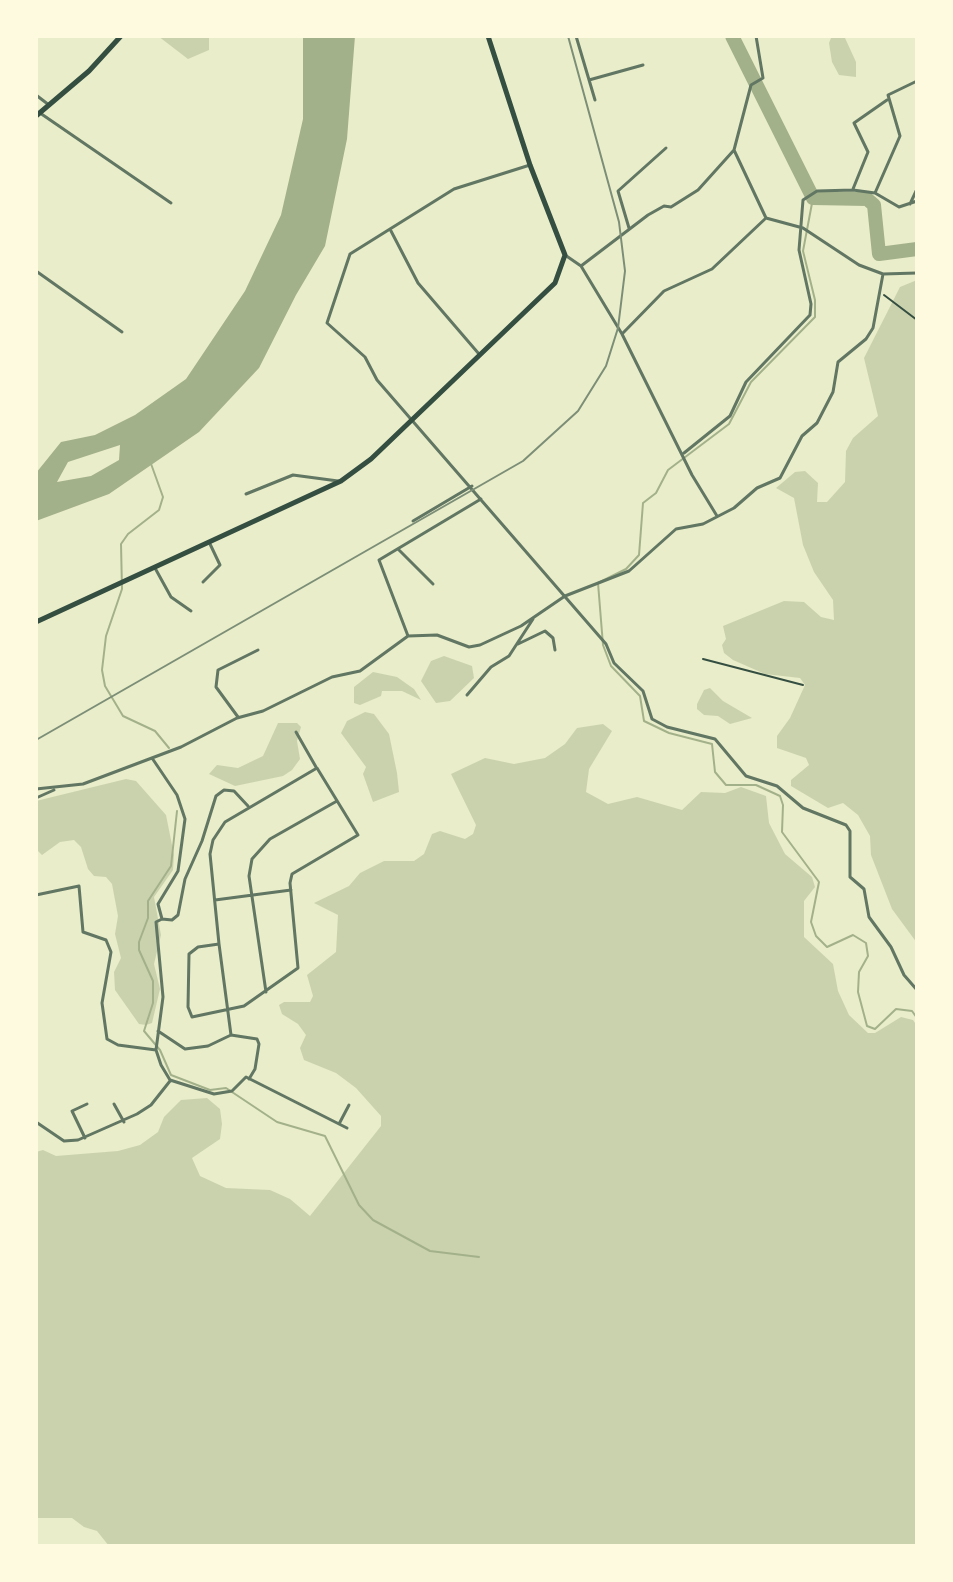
<!DOCTYPE html>
<html>
<head>
<meta charset="utf-8">
<style>
	body { margin:0 }
	#map { position:relative; width:953px; height:1582px; overflow:hidden; background:#e9edc9; font-family:Jost,sans-serif }
	canvas { display:block }
	.frame { position:absolute; inset:0; border:38px solid #fefae0; pointer-events:none }
</style>
</head>
<body>
<div id="map">
<canvas width="953" height="1582"></canvas>
<div class="frame"></div>
</div>
<script>
const context = document.querySelector('canvas').getContext('2d');
context.lineJoin = 'round';
function paint(path, color) { context.fillStyle = color; context.fill(path, 'evenodd'); }
const shape = rows => new Path2D(rows.map(r => 'M' + r).join(''));
function stroke(path, color, width, dash) { context.strokeStyle = color; context.lineWidth = width; context.lineCap = dash ? 'butt' : 'round'; context.setLineDash(dash || []); context.stroke(path); }
const green = shape([
	[158,36,209,36,209,50,188,59],
	[839,36,845,38,856,62,856,77,839,75,832,62,829,43,831,38],
	[917,280,917,943,892,909,871,855,870,836,858,815,843,803,828,808,791,786,791,780,809,765,806,758,777,748,777,736,790,718,805,685,800,678,765,674,733,660,724,653,722,645,726,639,723,626,784,601,804,602,821,617,834,620,833,600,814,572,803,545,794,498,776,488,795,472,805,471,818,483,817,502,827,502,845,482,846,451,853,438,878,416,864,358,900,287],
	[444,656,472,666,474,678,450,701,436,703,421,681,431,661],
	[373,672,397,677,414,689,421,700,402,691,382,691,381,696,360,705,354,703,354,687],
	[710,688,723,701,752,718,730,724,718,716,704,715,697,709,697,704,704,690],
	[365,712,374,714,389,734,397,773,399,792,373,802,363,774,366,767,341,733,347,721],
	[278,723,297,723,301,727,297,741,300,759,292,770,283,776,235,786,209,774,217,765,238,768,263,756],
	[603,724,612,731,589,769,586,792,608,804,637,797,682,810,701,792,725,793,741,787,766,796,769,823,785,854,812,877,815,887,804,901,804,937,833,964,838,991,849,1015,868,1033,875,1033,901,1017,913,1020,917,1026,917,1546,109,1546,97,1531,84,1527,72,1518,36,1518,36,1152,43,1150,56,1156,118,1151,140,1145,158,1132,164,1117,181,1100,207,1098,220,1109,222,1124,220,1139,192,1158,200,1176,226,1188,270,1190,290,1199,310,1216,381,1126,381,1116,356,1088,336,1073,304,1060,300,1048,306,1035,298,1024,282,1014,279,1005,284,1002,310,1002,313,996,307,975,336,952,338,915,314,903,349,886,360,873,384,861,414,861,424,854,432,834,440,831,465,839,473,834,476,825,451,774,485,758,514,764,545,758,565,744,577,728],
	[126,779,136,781,166,815,174,855,173,870,154,897,161,935,154,964,160,989,152,1023,146,1025,139,1024,115,990,114,972,121,958,115,934,118,916,112,884,106,877,94,876,88,869,81,847,74,840,60,842,42,855,36,849,36,801]
]);
const water = shape([
	[303,36,355,36,347,139,325,246,296,295,259,368,199,432,109,494,36,521,36,473,61,442,95,435,135,415,186,379,245,291,281,215,303,119],
	[120,445,119,460,91,476,57,482,68,462]
]);
const stream = shape([
	[813,198,803,251,815,300,815,317,751,382,729,424,668,470,656,493,643,503,639,555,626,569,598,583,603,645,611,666,640,696,644,721,669,733,712,744,715,772,726,785,756,785,780,796,783,805,782,832,819,882,811,922,816,936,827,947,853,935,866,943,868,956,859,972,858,992,867,1026,875,1029,896,1009,912,1011,917,1018],
	[150,461,163,497,159,510,128,534,121,544,122,589,106,636,102,670,105,686,123,716,155,731,169,748],
	[177,811,171,866,148,901,148,918,139,942,139,950,153,981,153,1003,144,1031,160,1050,171,1075,210,1090,226,1088,277,1122,325,1136,359,1205,373,1220,430,1251,479,1257]
]);
const river = shape([
	[732,36,813,198,867,199,874,205,879,254,917,249]
]);
const path = shape([
	[884,295,917,320],
	[703,659,803,685]
]);
const minor = shape([
	[576,36,595,100],
	[589,80,643,65],
	[36,95,49,105],
	[40,113,171,203],
	[734,150,766,218],
	[530,165,454,189,350,254,327,323,365,357,377,380,606,644,614,663,643,691,652,719,667,727,715,739,746,776,777,786,803,808,846,825,850,831,850,877,864,889,869,917,891,947,904,975,917,990],
	[853,189,868,152,854,123,887,100],
	[875,193,900,136,888,95,917,81],
	[910,204,917,189],
	[629,228,618,191,666,148],
	[391,231,418,283,479,354],
	[565,255,581,266,622,334,692,475,717,516],
	[581,266,648,215,664,206,671,207,698,190,734,150,751,85,763,78,756,36],
	[36,271,122,332],
	[622,334,664,291,712,269,766,218,803,228,859,265,883,274,917,273],
	[684,453,730,416,746,382,810,315,811,304,799,250,803,200,817,191,853,190,875,193,899,207,917,201],
	[246,494,293,475,338,481],
	[413,521,472,486],
	[398,549,433,584],
	[155,568,171,597,191,611],
	[203,582,220,565,210,544],
	[408,636,379,560,481,499],
	[518,644,545,631,553,638,555,650],
	[467,695,491,667,509,656,533,619],
	[238,717,216,687,218,670,258,650],
	[296,732,316,767],
	[152,758,177,795,185,819,178,871,158,904,162,919,156,922,163,997,156,1050,161,1065,170,1080,214,1094,232,1091,246,1077,347,1128],
	[317,768,358,835,292,874,290,883,298,968,244,1006,192,1017,188,1007,189,954,198,947,219,944,210,854,213,840,225,822,317,768],
	[36,789,83,784,181,747,237,718,263,711,332,677,360,671,408,636,437,635,469,647,480,645,521,626,565,596,629,571,676,529,703,524,734,508,757,488,780,478,802,436,817,423,833,392,838,362,866,339,873,328,883,274],
	[36,798,54,790],
	[36,895,79,886,83,932,106,940,111,952,102,1003,107,1039,118,1045,156,1050],
	[215,900,291,890],
	[162,919,172,920,178,915,185,879,202,841,216,796,224,790,234,791,248,806],
	[219,944,231,1035,257,1039,259,1044,255,1069,249,1079],
	[266,992,249,876,252,859,270,839,337,801],
	[158,1031,185,1049,208,1046,231,1035],
	[114,1104,124,1122],
	[36,1122,64,1141,78,1140,137,1114,151,1105,170,1081],
	[339,1124,349,1105],
	[85,1138,72,1111,87,1104]
]);
const primary = shape([
	[36,622,341,481,371,459,555,283,565,255,530,165,488,36]
]);
const trunk = shape([
	[36,116,89,71,121,36]
]);
const rail = shape([
	[36,740,523,461,578,411,606,366,618,328,625,271,619,222,568,36]
]);
paint(green, '#cad2ad');
paint(water, '#a3b18a');
stroke(stream, '#a3b18a', 2);
stroke(river, '#a3b18a', 14);
stroke(path, '#344e41', 2);
stroke(minor, '#617663', 3);
stroke(primary, '#344e41', 5);
stroke(trunk, '#344e41', 5);
stroke(rail, '#7c8e77', 2);
</script>
</body>
</html>
